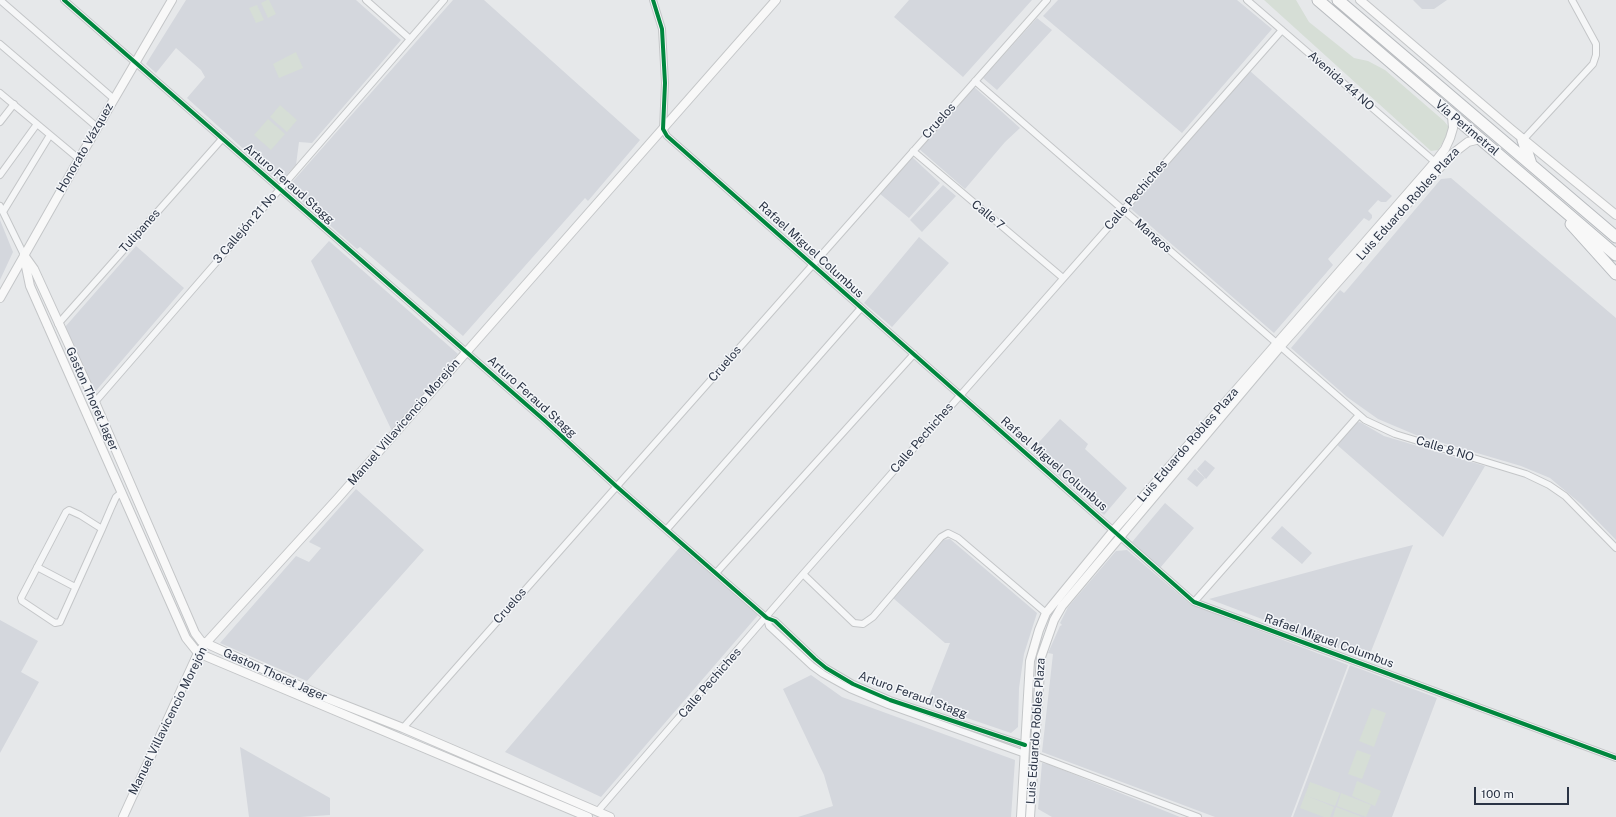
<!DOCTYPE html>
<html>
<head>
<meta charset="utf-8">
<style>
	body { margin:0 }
	#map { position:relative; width:1616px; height:817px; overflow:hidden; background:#e6e8ea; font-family:"Public Sans",sans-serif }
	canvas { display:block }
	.scale { position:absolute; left:1474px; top:787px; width:95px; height:18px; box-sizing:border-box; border:2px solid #2b3445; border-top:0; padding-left:5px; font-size:12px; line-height:14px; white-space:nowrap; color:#2b3445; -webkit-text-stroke:3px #f4f6f9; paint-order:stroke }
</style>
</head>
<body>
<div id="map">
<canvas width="1616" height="817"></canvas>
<div class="scale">100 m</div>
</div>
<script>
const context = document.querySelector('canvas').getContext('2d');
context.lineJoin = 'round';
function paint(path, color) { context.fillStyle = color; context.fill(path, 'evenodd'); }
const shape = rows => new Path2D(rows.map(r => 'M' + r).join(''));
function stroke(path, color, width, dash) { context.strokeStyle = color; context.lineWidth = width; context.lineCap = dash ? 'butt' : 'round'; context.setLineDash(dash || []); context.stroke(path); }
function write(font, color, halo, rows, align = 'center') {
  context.font = font + ' "Public Sans",sans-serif'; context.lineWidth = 3; context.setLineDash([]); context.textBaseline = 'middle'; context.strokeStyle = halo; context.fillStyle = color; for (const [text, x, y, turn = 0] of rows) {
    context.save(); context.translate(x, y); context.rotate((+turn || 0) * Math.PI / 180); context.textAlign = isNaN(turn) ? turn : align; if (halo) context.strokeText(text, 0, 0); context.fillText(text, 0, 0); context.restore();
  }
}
const built = shape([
	[186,0,356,0,401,40,312,143,299,142,296,165,280,182,187,98,205,77,201,70,176,48,156,73,146,64],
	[453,0,484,0,640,140,588,201,585,198,463,336,360,247,357,249,287,188],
	[909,0,1032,0,963,77,894,17],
	[1058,0,1237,0,1272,29,1182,133,1043,16],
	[1413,0,1447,0,1434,9,1422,9],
	[1037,18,1052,30,997,90,983,78],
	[1250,71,1392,196,1386,202,1381,202,1378,200,1368,211,1372,215,1372,218,1369,221,1364,218,1328,259,1333,265,1274,333,1130,208],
	[973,86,1020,128,1005,142,965,189,918,148],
	[911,156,940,183,909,218,879,193],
	[1451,178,1616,318,1616,540,1581,504,1550,478,1521,466,1416,435,1378,419,1347,397,1291,348,1340,290,1344,293,1346,291,1441,179],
	[943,185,956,196,922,232,910,220],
	[0,220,13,252,0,280],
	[919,237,949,263,892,327,864,303],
	[329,241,458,354,392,431,311,261],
	[136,246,184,288,94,393,65,327],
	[1060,419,1088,444,1085,449,1127,488,1104,515,1031,451],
	[1360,422,1384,436,1485,466,1443,537,1336,444,1354,423],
	[1205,460,1215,468,1206,479,1197,469],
	[1195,469,1205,478,1197,487,1187,479],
	[356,489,424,550,400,577,307,681,220,643,296,556,309,562,321,548,309,542],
	[1165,503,1194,528,1160,568,1132,542],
	[1282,526,1312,553,1302,564,1271,538],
	[950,539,1037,613,1024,654,1019,688,1018,727,1011,733,926,704,950,643,945,643,893,598,943,540],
	[1413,545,1368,659,1209,599,1357,559],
	[680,547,758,615,601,797,505,752],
	[1127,550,1190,604,1348,665,1291,817,1215,817,1042,752,1053,654,1048,653,1060,626,1062,625,1060,623,1068,607,1116,551],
	[0,620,38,641,21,672,39,682,0,753],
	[1350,665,1437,698,1392,817,1293,817],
	[811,675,842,697,1015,760,1011,817,798,817,833,806,824,775,783,689],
	[240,747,330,798,330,815,301,817,249,817],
	[1042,763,1048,764,1180,817,1052,817,1038,809]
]);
const green = shape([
	[267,0,269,0,276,14,268,18,261,3],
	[1264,0,1296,0,1309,22,1354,58,1368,61,1385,70,1444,121,1448,126,1448,131,1447,136,1438,150,1431,151],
	[257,5,264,20,256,23,249,8],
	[296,52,303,68,279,78,273,64],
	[280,105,297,120,287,132,270,117],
	[268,119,285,134,271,150,254,135],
	[1372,708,1386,713,1374,747,1359,741],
	[1357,750,1371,755,1362,779,1348,774],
	[1357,781,1381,791,1375,806,1352,796],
	[1310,782,1340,793,1335,806,1305,795],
	[1341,793,1371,805,1366,817,1337,806],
	[1305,795,1334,807,1330,817,1324,817,1300,808],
	[1336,807,1362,817,1333,817]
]);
const street = shape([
	[0,0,114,99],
	[64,0,544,420,616,486,767,618,775,621,815,659,826,668,853,684,890,700,1025,745],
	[366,0,410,39],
	[653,0,662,29,665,83,663,129,667,136,1194,602,1616,758],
	[1247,0,1435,162],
	[0,44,97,127],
	[975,81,1365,420,1395,434,1526,474,1549,485,1565,496,1616,548],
	[0,93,79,159],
	[0,122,14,104],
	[1523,140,1593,64,1596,55,1596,44,1572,0],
	[913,151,1063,278],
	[0,175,37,124],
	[0,206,24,255],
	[3,212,50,135],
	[58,324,222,139],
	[95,402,444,0],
	[102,529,80,515,69,510,66,512,21,598,22,601,55,623,60,622,102,529,111,508,116,497,122,492],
	[667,529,861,308],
	[37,567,75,587],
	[716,573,914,354],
	[803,574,854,623,863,624,873,617,941,537,948,533,958,538,1046,613],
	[1194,602,1359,415],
	[767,618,769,626,812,666,823,674,850,689,888,705,1025,754],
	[403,728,1047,0],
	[1034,755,1198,817],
	[597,812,803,574,1282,30]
]);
const secondary = shape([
	[1360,0,1511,129,1616,215],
	[24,255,34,269,95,402,195,633,201,641,329,699,403,728,610,817],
	[24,257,30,286,186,638,198,653,588,817],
	[0,298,79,159,172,0],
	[123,817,198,653,205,644,338,498,776,0],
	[1021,817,1030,661,1039,630,1046,613,1114,530,1435,162,1445,149,1450,138,1453,128,1452,116],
	[1030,817,1041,657,1054,620,1062,606,1280,347,1451,155,1468,142,1480,139]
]);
const highway = shape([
	[1318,0,1616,255],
	[1338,0,1616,237],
	[1523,140,1531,164],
	[1571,224,1616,274]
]);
const cycleway = shape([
	[64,0,544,420,616,486,767,618,775,621,815,659,826,668,853,684,890,700,1025,745],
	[653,0,662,29,665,83,663,129,667,136,1194,602,1616,758]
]);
const streetNames = [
	["Avenida 44 NO",1341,81,41],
	["Cruelos",939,121,-48],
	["Vía Perimetral",1467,128,40],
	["Honorato Vázquez",85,148,-60],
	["Arturo Feraud Stagg",289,184,41],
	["Calle Pechiches",1136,195,-49],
	["Luis Eduardo Robles Plaza",1408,204,-48],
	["Calle 7",988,215,40],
	["3 Callejón 21 No",245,228,-49],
	["Tulipanes",140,231,-48],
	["Mangos",1153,236,41],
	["Rafael Miguel Columbus",811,250,42],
	["Cruelos",725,364,-49],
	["Arturo Feraud Stagg",532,397,42],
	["Gaston Thoret Jager",92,399,66],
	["Manuel Villavicencio Morejón",404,422,-49],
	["Calle Pechiches",922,438,-49],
	["Luis Eduardo Robles Plaza",1188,445,-49],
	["Calle 8 NO",1445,449,17],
	["Rafael Miguel Columbus",1054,464,41],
	["Cruelos",510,606,-49],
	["Rafael Miguel Columbus",1329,641,20],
	["Gaston Thoret Jager",275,675,24],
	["Calle Pechiches",710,683,-49],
	["Arturo Feraud Stagg",913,695,20],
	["Manuel Villavicencio Morejón",168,721,-64],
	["Luis Eduardo Robles Plaza",1036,731,-86]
];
paint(built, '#d4d7dd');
paint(green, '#d6ded6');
stroke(street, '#c4c6c8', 8);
stroke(secondary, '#c4c6c8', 10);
stroke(highway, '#b8bbbf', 13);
stroke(street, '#f5f6f7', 6);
stroke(secondary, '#f8f8f8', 8);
stroke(highway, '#f8f8f8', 11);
stroke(cycleway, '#00873e', 4);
write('12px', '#2b3445', '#f4f6f9', streetNames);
</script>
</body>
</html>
